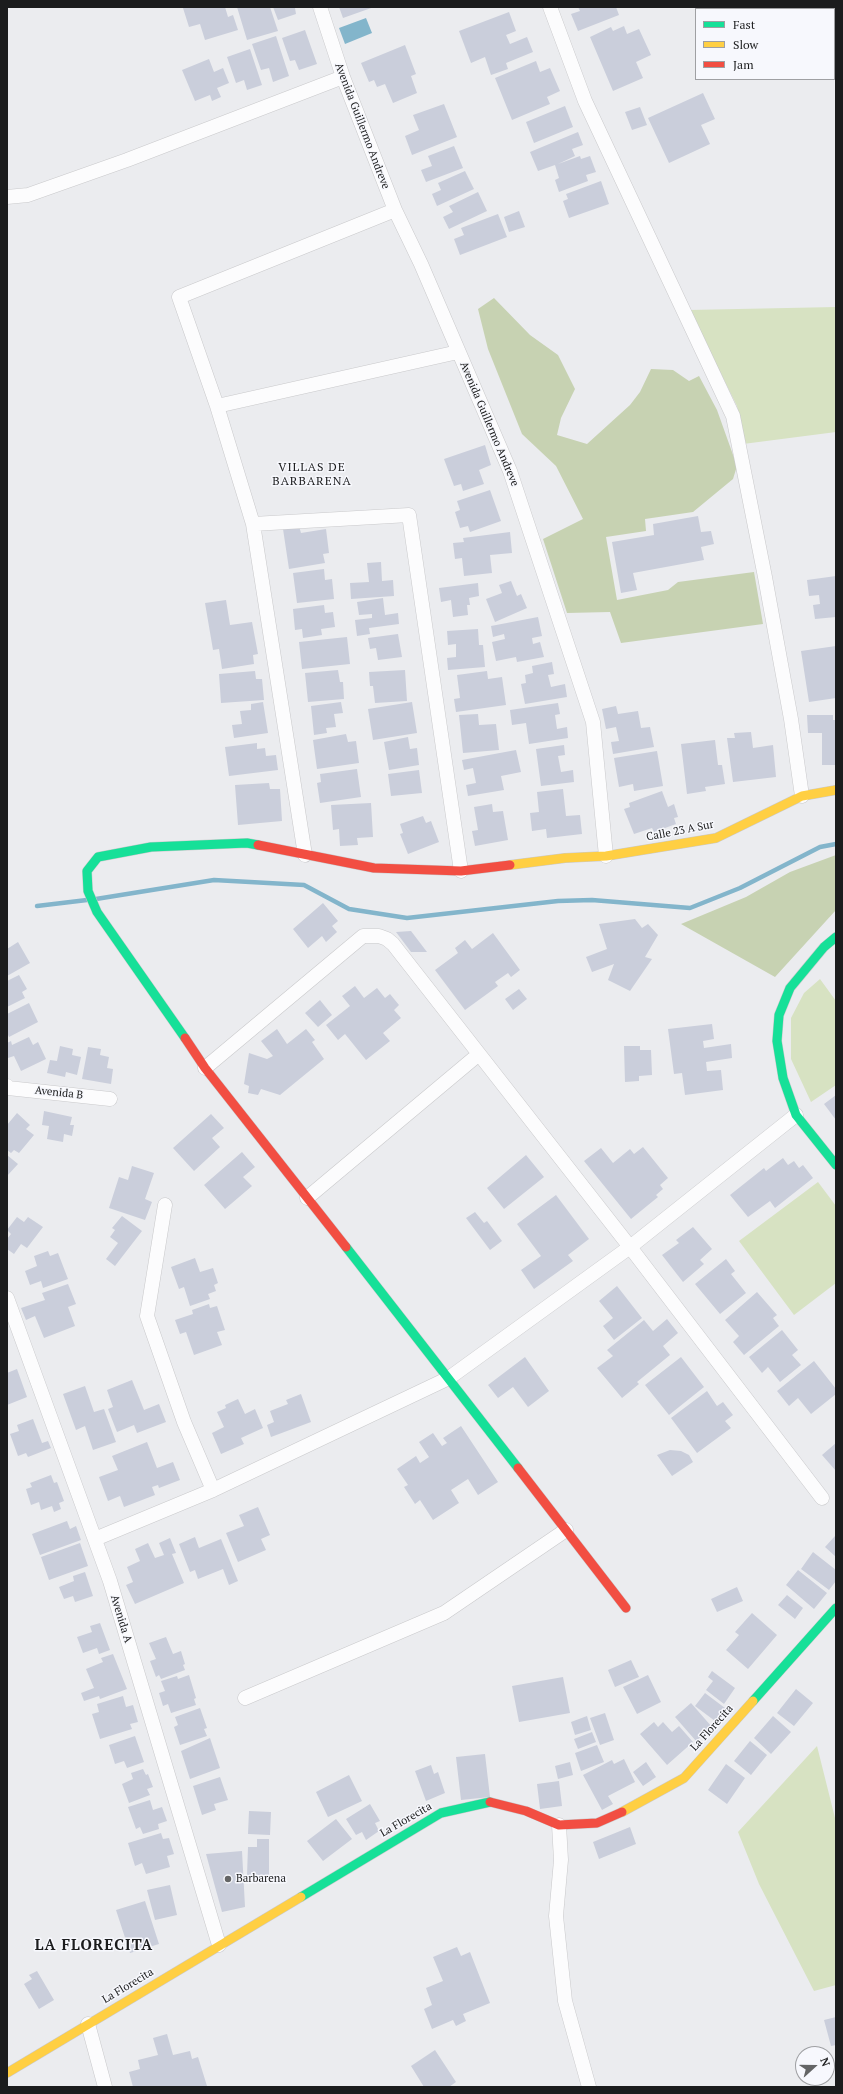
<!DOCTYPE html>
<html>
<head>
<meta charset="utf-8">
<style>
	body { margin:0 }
	#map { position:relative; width:843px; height:2094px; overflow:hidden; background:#ebecef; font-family:"PT Serif",serif }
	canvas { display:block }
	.frame { position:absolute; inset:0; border:8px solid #1b1c1d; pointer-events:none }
	.legend { position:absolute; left:695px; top:8px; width:140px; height:72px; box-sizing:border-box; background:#f7f8fd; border:1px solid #9fa0a3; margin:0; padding:5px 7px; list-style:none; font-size:12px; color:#1b1c1d }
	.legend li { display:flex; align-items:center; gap:8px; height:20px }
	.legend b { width:20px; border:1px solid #9fa0a3 }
	.north { position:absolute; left:795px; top:2046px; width:40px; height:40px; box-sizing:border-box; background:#f7f8fd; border:1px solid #9fa0a3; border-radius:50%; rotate:69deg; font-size:11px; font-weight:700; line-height:16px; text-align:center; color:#1b1c1d }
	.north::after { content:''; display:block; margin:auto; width:14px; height:18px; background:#646566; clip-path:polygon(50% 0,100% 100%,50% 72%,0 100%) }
</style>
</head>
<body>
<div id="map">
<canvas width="843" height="2094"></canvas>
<div class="frame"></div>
<ul class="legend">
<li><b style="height:5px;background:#16e098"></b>Fast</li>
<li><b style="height:5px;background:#ffcf43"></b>Slow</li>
<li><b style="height:5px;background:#f24e42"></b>Jam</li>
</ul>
<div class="north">N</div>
</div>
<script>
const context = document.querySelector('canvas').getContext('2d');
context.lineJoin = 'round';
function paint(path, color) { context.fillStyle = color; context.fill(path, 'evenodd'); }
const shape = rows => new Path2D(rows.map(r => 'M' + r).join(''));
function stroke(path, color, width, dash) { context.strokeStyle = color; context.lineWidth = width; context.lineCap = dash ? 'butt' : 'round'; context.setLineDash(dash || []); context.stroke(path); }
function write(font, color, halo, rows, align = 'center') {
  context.font = font + ' "PT Serif",serif'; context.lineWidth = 3; context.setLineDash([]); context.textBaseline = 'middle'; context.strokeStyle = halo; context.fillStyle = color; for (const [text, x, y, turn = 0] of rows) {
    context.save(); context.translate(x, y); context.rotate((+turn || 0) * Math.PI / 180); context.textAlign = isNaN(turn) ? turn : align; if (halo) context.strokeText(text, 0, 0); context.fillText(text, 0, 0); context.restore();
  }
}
const green = shape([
	[836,307,836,432,743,444,737,406,689,310],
	[820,979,836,1001,836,1085,811,1102,791,1059,791,1018,804,993],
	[818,1182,836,1206,836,1283,794,1315,739,1241],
	[817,1746,836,1822,836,1985,814,1991,759,1884,738,1832]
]);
const forest = shape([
	[494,298,530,335,558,355,575,389,561,418,557,435,587,444,630,405,640,392,651,369,673,370,689,381,699,376,717,410,737,466,733,479,693,512,645,519,646,531,606,537,617,600,668,590,678,582,754,572,763,624,621,643,610,612,567,613,543,539,583,519,556,466,522,434,488,349,478,309],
	[836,855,836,910,775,977,681,924,746,897,790,872]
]);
const water = shape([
	[366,18,372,33,345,44,339,28]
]);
const stream = shape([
	[96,899,214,880,304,885,349,909,407,918,558,901,592,900,690,908,740,888,820,847,836,844],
	[37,906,87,900]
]);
const building = shape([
	[187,7,225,7,228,17,233,15,238,30,205,40,200,24,189,27,183,8],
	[237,7,270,7,278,31,247,40],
	[273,7,298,7,295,8,296,14,278,20],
	[339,7,374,7,343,18],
	[578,7,616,7,619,15,578,31,571,14,580,11],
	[509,12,516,31,506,35,510,44,527,37,533,52,506,63,508,69,491,75,485,57,471,63,459,31],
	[624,26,627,34,639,29,651,55,636,62,643,78,613,91,590,37,611,27,613,31],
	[305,30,317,64,299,70,295,60,290,61,282,38],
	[276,36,289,76,273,82,269,68,261,70,252,44],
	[405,45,416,74,411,76,417,93,393,103,385,84,377,87,374,80,369,82,361,63],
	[250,49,262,85,247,90,244,80,236,83,227,57],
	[209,59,214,72,223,68,229,83,217,88,221,97,212,101,210,95,195,101,182,70],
	[536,61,540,72,550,68,560,91,547,97,550,104,512,120,495,78],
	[703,93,715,119,701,125,710,144,669,163,648,118],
	[444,104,457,137,412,155,405,136,419,130,413,115],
	[565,106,573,127,534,143,526,122],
	[640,107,647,125,632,130,625,112],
	[578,132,583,145,572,149,575,156,558,164,580,156,581,159,590,156,596,172,586,175,588,181,559,192,555,180,559,178,555,165,538,171,530,152],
	[454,146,463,168,426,182,421,170,432,166,428,156],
	[465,171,474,189,437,206,432,194,441,190,438,183],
	[601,181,609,204,569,218,563,201,568,199,566,194],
	[478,192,487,211,449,229,443,217,453,212,449,206],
	[519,211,525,227,509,232,504,217],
	[498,214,507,237,460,255,454,239,464,235,461,228],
	[485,445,491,465,479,470,484,484,463,491,461,484,454,486,444,459],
	[490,490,501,521,470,532,468,526,460,528,455,512,460,510,457,501],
	[698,516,701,532,711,531,714,544,701,547,704,560,633,573,637,590,621,593,612,542,654,535,653,524],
	[299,526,301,533,326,529,329,553,323,554,325,563,289,569,283,529],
	[510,532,512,553,490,555,492,573,464,576,462,558,455,559,453,543,464,542,463,538],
	[381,562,382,581,393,580,394,596,351,599,350,583,369,582,367,563],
	[324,569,325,580,332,579,334,599,297,603,293,573],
	[836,576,836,617,815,619,813,605,820,604,819,595,809,596,807,580],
	[511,581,517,596,521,594,527,608,495,622,486,599,502,593,499,585],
	[478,583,479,596,469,598,470,605,467,605,468,615,453,617,451,600,441,602,439,588],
	[383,598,385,615,398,613,399,624,369,628,370,634,357,636,355,620,372,618,372,614,359,615,357,602],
	[226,600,230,625,252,622,258,654,253,655,254,664,222,669,219,649,213,650,205,603],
	[324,605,325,613,333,612,335,627,321,629,322,635,303,638,302,629,295,630,293,609],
	[538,617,542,636,532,638,533,644,540,642,544,657,517,662,516,657,496,661,492,642,505,639,504,634,493,637,491,626],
	[478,629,479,645,483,645,485,667,448,670,447,658,456,657,456,644,448,645,447,631],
	[398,634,402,657,378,660,376,648,370,649,368,638],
	[347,637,350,664,302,669,299,642],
	[836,646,836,698,809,702,801,651],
	[552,662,554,674,548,675,551,687,565,684,567,697,525,704,521,684,526,683,525,675,533,673,532,666],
	[338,670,340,682,343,682,344,699,308,702,305,673],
	[405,670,407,701,375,703,373,686,370,686,369,672],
	[255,671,256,679,262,679,264,700,221,703,219,674],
	[487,671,488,679,502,677,506,705,456,712,454,699,460,698,457,675],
	[263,702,268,733,234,738,232,725,242,724,240,711,251,710,251,704],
	[341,702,343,713,334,714,336,727,326,728,327,733,314,735,311,706],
	[412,702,417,733,373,740,368,709],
	[558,703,560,714,555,715,557,729,567,727,568,738,529,744,526,723,512,725,510,710],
	[616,706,618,714,638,711,641,728,650,727,654,747,613,754,611,742,619,741,616,727,606,729,602,709],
	[478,714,479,725,496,724,499,750,463,753,459,715],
	[807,715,833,715,833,720,836,720,836,765,822,765,822,733,808,733],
	[751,732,753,748,773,745,776,777,733,782,727,738,735,738,734,733],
	[346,734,348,742,356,741,359,763,317,769,313,740],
	[408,737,410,749,417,748,419,765,389,770,384,742],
	[715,740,718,765,722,765,725,784,705,787,706,791,687,794,681,744],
	[257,743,257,749,265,748,266,756,276,755,278,770,229,776,225,747],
	[564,745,565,755,558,756,561,772,573,770,574,782,541,786,536,749],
	[516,750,521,772,501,776,504,790,468,796,466,785,476,783,473,768,464,770,462,760],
	[657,751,663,786,634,791,633,784,619,787,614,758],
	[357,769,361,797,320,803,317,783,321,782,320,774],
	[419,770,422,793,391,796,388,774],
	[269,783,270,789,280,789,282,821,238,825,235,785],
	[563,789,566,816,580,815,582,834,547,838,546,829,532,831,530,813,539,812,537,792],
	[662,791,668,807,674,804,678,817,674,818,676,824,654,832,652,828,634,834,624,809,630,807,629,803],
	[371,803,373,837,357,838,358,845,340,846,339,829,333,830,331,805],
	[492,804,493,812,503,811,508,840,475,846,472,831,478,830,474,807],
	[423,816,426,823,431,821,439,842,408,854,400,834,403,833,400,824],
	[323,903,338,921,332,926,337,932,326,942,322,936,308,948,293,929],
	[635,919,642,928,648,924,658,935,645,957,652,959,630,991,608,980,614,964,592,972,586,957,607,949,599,924],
	[411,931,427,952,411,952,396,932],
	[493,933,520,970,511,977,508,973,495,982,498,986,465,1010,435,970,458,953,455,948,465,940,472,949],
	[18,942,30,963,7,976,7,949],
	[19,975,27,989,22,992,25,998,7,1007,7,981],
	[355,986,364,998,377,988,385,998,390,994,399,1005,394,1010,401,1018,383,1033,390,1041,366,1060,345,1034,338,1040,326,1025,350,1006,342,996],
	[519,989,527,999,513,1010,505,999],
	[320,1000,332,1015,318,1027,305,1013],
	[29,1003,38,1022,9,1037,7,1033,7,1014],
	[712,1024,714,1039,703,1041,704,1048,731,1044,732,1058,706,1062,707,1071,721,1070,723,1090,685,1095,682,1073,674,1074,668,1029],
	[277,1029,287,1044,306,1029,315,1040,312,1042,324,1059,280,1095,261,1089,258,1095,248,1093,249,1086,244,1084,249,1053,267,1059,273,1056,261,1041],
	[29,1037,33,1045,38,1042,46,1059,21,1071,14,1056,8,1058,7,1043,11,1041,12,1045],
	[60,1046,73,1049,72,1055,81,1057,77,1075,66,1072,65,1077,47,1073,50,1060,57,1061],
	[624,1046,640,1046,640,1050,651,1050,652,1075,639,1076,639,1081,625,1082],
	[88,1047,101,1049,100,1055,109,1057,107,1068,113,1069,111,1084,82,1079],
	[836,1095,836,1120,824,1104],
	[44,1111,72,1117,70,1125,74,1125,72,1136,64,1134,63,1142,47,1139,49,1126,42,1125],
	[17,1113,30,1125,26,1129,34,1135,19,1153,14,1150,11,1153,7,1150,7,1125],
	[211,1114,224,1128,212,1138,220,1147,194,1171,173,1148],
	[643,1147,668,1178,660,1185,663,1189,656,1195,658,1197,631,1219,584,1161,601,1148,613,1163,630,1149,634,1154],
	[242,1152,255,1167,243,1177,252,1186,225,1209,204,1185],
	[7,1155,18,1164,7,1176],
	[526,1155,544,1177,504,1209,487,1188],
	[783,1158,788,1165,794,1161,799,1168,803,1165,813,1178,775,1208,770,1201,748,1217,730,1195,764,1168,766,1171],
	[132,1166,154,1173,145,1199,152,1202,145,1220,109,1208,119,1177,128,1180],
	[556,1195,589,1239,568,1255,573,1261,534,1289,521,1270,541,1256,517,1224],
	[475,1212,484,1223,487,1221,502,1241,490,1250,466,1218],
	[122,1216,142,1231,115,1266,106,1259,118,1243,110,1237,115,1230,112,1228],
	[17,1217,24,1222,28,1217,43,1227,27,1248,21,1244,14,1254,7,1249,7,1239,11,1234,7,1230],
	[693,1227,712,1249,700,1260,704,1264,683,1282,662,1255,679,1243,676,1240],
	[48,1251,50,1256,58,1253,68,1279,43,1288,41,1281,30,1285,25,1271,37,1266,34,1256],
	[195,1258,200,1272,213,1268,218,1283,214,1285,216,1291,208,1294,210,1299,190,1306,184,1287,179,1289,171,1267],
	[726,1259,735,1271,731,1274,746,1293,720,1314,695,1284],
	[68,1284,76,1304,68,1307,75,1326,44,1338,35,1316,26,1320,21,1308,45,1300,42,1293],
	[617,1286,642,1318,614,1340,603,1326,613,1318,599,1301],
	[757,1292,777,1315,773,1318,779,1326,744,1355,733,1342,739,1336,725,1320],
	[209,1304,210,1308,217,1306,225,1330,217,1332,222,1345,194,1355,186,1332,180,1334,175,1320,193,1314,192,1310],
	[667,1319,678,1333,663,1346,670,1355,637,1382,639,1384,622,1398,597,1368,613,1356,607,1350,644,1320,653,1331],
	[782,1330,798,1350,792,1355,801,1365,780,1382,768,1367,762,1373,749,1357],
	[525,1357,549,1391,528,1407,513,1387,498,1398,488,1385],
	[681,1357,704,1387,669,1415,645,1385],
	[814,1361,836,1389,836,1394,811,1414,798,1398,789,1406,777,1391],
	[17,1369,27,1397,7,1405,7,1373],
	[132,1380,144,1410,159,1404,166,1422,137,1433,134,1425,117,1432,108,1409,113,1407,107,1390],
	[85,1386,94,1412,104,1409,116,1442,93,1450,85,1426,76,1430,63,1394],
	[707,1391,717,1406,723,1402,733,1415,725,1421,731,1428,697,1453,671,1418],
	[301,1394,311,1422,271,1437,267,1425,274,1422,270,1411,288,1404,286,1400],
	[238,1399,245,1414,255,1409,263,1428,241,1438,244,1444,221,1454,212,1433,224,1427,217,1412,226,1408,225,1405],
	[33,1419,42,1443,48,1441,51,1448,28,1457,26,1453,18,1456,10,1434,19,1431,17,1425],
	[461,1426,498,1482,478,1495,468,1479,451,1490,459,1503,433,1520,420,1500,415,1504,404,1487,408,1485,397,1469,416,1456,420,1463,429,1457,419,1442,433,1433,442,1446,447,1443,443,1438],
	[147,1442,157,1468,173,1462,180,1480,159,1488,158,1485,152,1487,155,1495,124,1507,120,1496,108,1501,99,1477,118,1470,112,1456],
	[836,1443,836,1471,822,1455],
	[670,1450,681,1451,689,1455,693,1462,672,1476,657,1455],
	[51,1475,54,1483,57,1482,64,1501,59,1503,61,1509,54,1512,52,1506,41,1510,39,1502,31,1505,26,1489,32,1487,30,1483],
	[258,1507,270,1535,261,1539,266,1550,238,1562,226,1533,244,1526,239,1515],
	[67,1521,70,1529,76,1526,81,1540,40,1555,32,1534],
	[835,1536,836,1538,836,1557,825,1547],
	[195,1537,199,1548,221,1539,238,1581,229,1585,223,1569,198,1579,195,1570,190,1572,179,1544],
	[170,1538,176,1553,172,1554,184,1583,135,1604,126,1585,133,1582,127,1567,140,1561,135,1549,148,1543,155,1558,164,1555,159,1543],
	[80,1543,88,1566,49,1580,41,1557],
	[813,1552,836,1570,836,1581,829,1590,801,1569],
	[798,1570,827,1593,814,1609,786,1585],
	[85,1572,93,1596,75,1602,73,1596,64,1599,59,1587,74,1581,73,1576],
	[737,1587,743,1601,717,1612,711,1599],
	[787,1595,803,1608,795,1619,778,1605],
	[752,1613,777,1635,748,1669,726,1650,739,1635,735,1632],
	[100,1623,110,1650,99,1654,97,1648,83,1653,77,1637,92,1632,90,1626],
	[166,1637,173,1654,181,1651,185,1664,183,1665,185,1670,161,1679,159,1675,156,1677,150,1661,156,1659,149,1643],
	[113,1654,127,1689,100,1699,99,1696,84,1701,81,1693,94,1688,86,1669,103,1662,101,1658],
	[631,1660,639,1677,615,1687,608,1670],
	[712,1671,735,1688,724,1704,706,1690,713,1681,708,1677],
	[189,1675,196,1698,194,1699,196,1705,171,1713,168,1704,163,1706,159,1693,165,1691,161,1681,177,1676,178,1679],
	[648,1675,661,1702,637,1714,623,1687],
	[563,1677,570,1713,519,1722,512,1686],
	[796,1689,813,1703,794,1726,777,1713],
	[705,1693,725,1708,715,1721,695,1706],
	[123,1696,126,1707,133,1705,138,1722,130,1724,132,1729,100,1739,92,1714,99,1712,97,1704],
	[691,1703,712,1727,696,1741,675,1717],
	[200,1708,207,1728,204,1729,207,1736,180,1745,174,1727,178,1725,175,1717],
	[605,1713,614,1740,600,1745,590,1718],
	[587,1716,591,1730,575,1735,571,1722],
	[773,1716,791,1732,771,1754,754,1738],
	[654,1722,658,1727,663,1722,672,1732,679,1726,693,1742,667,1765,640,1734],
	[592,1732,596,1742,578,1749,574,1739],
	[135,1736,144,1762,127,1768,124,1761,115,1764,109,1745],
	[210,1738,220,1768,190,1779,181,1751],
	[750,1741,767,1755,751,1775,734,1761],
	[597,1745,604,1762,581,1771,575,1753],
	[485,1754,490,1797,461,1800,456,1757],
	[624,1759,635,1782,608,1796,613,1804,602,1810,583,1775,612,1760,614,1764],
	[570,1762,573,1775,558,1779,555,1766],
	[646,1762,656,1777,643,1786,633,1772],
	[726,1764,745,1778,727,1804,708,1790],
	[431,1765,434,1774,438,1772,445,1793,426,1801,415,1771],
	[143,1769,146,1775,148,1774,153,1787,147,1789,150,1795,129,1803,122,1784,133,1779,131,1773],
	[349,1775,362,1801,328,1817,316,1792],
	[220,1777,228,1800,214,1804,216,1810,202,1815,193,1786],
	[559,1781,562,1806,540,1809,537,1784],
	[150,1800,153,1810,162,1807,167,1821,158,1824,159,1829,143,1834,140,1827,136,1829,128,1807],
	[370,1804,380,1821,375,1823,379,1831,366,1840,362,1832,356,1835,346,1819],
	[249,1811,271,1812,270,1835,248,1834],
	[336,1819,352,1839,323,1861,307,1841],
	[630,1827,636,1844,599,1859,593,1842],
	[161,1833,163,1839,169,1838,174,1854,167,1856,170,1867,146,1874,142,1863,135,1866,128,1843],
	[257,1839,269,1839,269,1875,247,1875,248,1847,257,1847],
	[242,1851,245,1907,222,1912,206,1854],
	[170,1885,177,1915,155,1920,147,1890],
	[145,1901,159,1944,130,1953,116,1910],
	[457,1947,461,1956,470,1952,490,2003,463,2014,466,2021,456,2026,453,2020,432,2029,424,2009,432,2005,426,1988,443,1981,433,1957],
	[37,1971,54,2000,39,2009,24,1984,32,1979,29,1975],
	[836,2017,836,2045,831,2046,824,2020],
	[167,2034,173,2055,190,2051,192,2059,198,2057,207,2086,133,2087,129,2072,140,2069,138,2060,158,2055,153,2038],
	[435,2050,456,2082,449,2087,424,2087,411,2066]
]);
const street = shape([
	[320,7,343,77,395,210,421,264,510,471,593,722,606,856],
	[550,7,585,101,733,416,765,577,791,719,802,796],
	[7,197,28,195,127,160,343,77],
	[217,406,458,352],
	[253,524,409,515,461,871],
	[305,855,253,524,217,406,179,297,395,210],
	[205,1068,363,936,379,936,387,939,393,944,630,1247,822,1498],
	[7,1086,8,1088,110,1099],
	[307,1198,479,1054],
	[7,1298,110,1581,219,1945],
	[213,1490,449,1378,630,1247,796,1115],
	[95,1539,213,1490,184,1422,147,1316,165,1205],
	[245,1698,444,1613,566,1530],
	[559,1825,561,1860,556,1916,565,2001,589,2087],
	[88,2024,105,2087]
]);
const fast = shape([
	[836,937,824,947,790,988,779,1015,777,1041,783,1078,796,1115,836,1165],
	[185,1038,97,912,88,891,87,871,98,857,151,847,247,843,258,845],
	[346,1247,518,1468],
	[753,1701,836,1608],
	[301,1897,441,1813,490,1802]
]);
const slow = shape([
	[510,865,565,858,606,856,716,838,802,796,836,790],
	[622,1812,684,1778,753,1701],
	[7,2073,301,1897]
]);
const jam = shape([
	[258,845,374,868,461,871,510,865],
	[185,1038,205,1068,346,1247],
	[518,1468,626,1608],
	[490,1802,526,1811,559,1825,597,1823,622,1812]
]);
const markers = [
	[228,1879,4,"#646566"]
];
const streetNames = [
	["Avenida Guillermo Andreve",362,126,69],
	["Avenida Guillermo Andreve",489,424,67],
	["Calle 23 A Sur",680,831,-11],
	["Avenida B",59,1093,6],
	["Avenida A",121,1619,73],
	["La Florecita",712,1728,-48],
	["La Florecita",406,1820,-30],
	["La Florecita",128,1986,-31]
];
const poiNames = [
	["Barbarena",236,1879]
];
const neighbourhoodNames = [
	["VILLAS DE",312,468],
	["BARBARENA",312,482]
];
const districtNames = [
	["LA FLORECITA",94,1946]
];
paint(green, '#d7e2c2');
paint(forest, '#c7d2b2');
paint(water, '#83b5cb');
stroke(stream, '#83b5cb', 4.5);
paint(building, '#cacedb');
stroke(street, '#c9c9cb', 15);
stroke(fast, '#c9c9cb', 10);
stroke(slow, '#c9c9cb', 10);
stroke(jam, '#c9c9cb', 10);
stroke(street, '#fcfcfd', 14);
stroke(fast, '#16e098', 9);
stroke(slow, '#ffcf43', 9);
stroke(jam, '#f24e42', 9);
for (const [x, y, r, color] of markers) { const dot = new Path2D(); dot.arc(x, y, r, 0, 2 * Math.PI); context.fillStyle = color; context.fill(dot); stroke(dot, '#f7f8fd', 1.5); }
write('11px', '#1b1c1d', '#f7f8fd', streetNames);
write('11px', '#1b1c1d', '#f7f8fd', poiNames, 'left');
context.letterSpacing = '1px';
write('12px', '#1b1c1d', '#f7f8fd', neighbourhoodNames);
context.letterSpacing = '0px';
context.letterSpacing = '1px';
write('bold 15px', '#1b1c1d', '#f7f8fd', districtNames);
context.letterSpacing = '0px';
</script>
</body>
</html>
